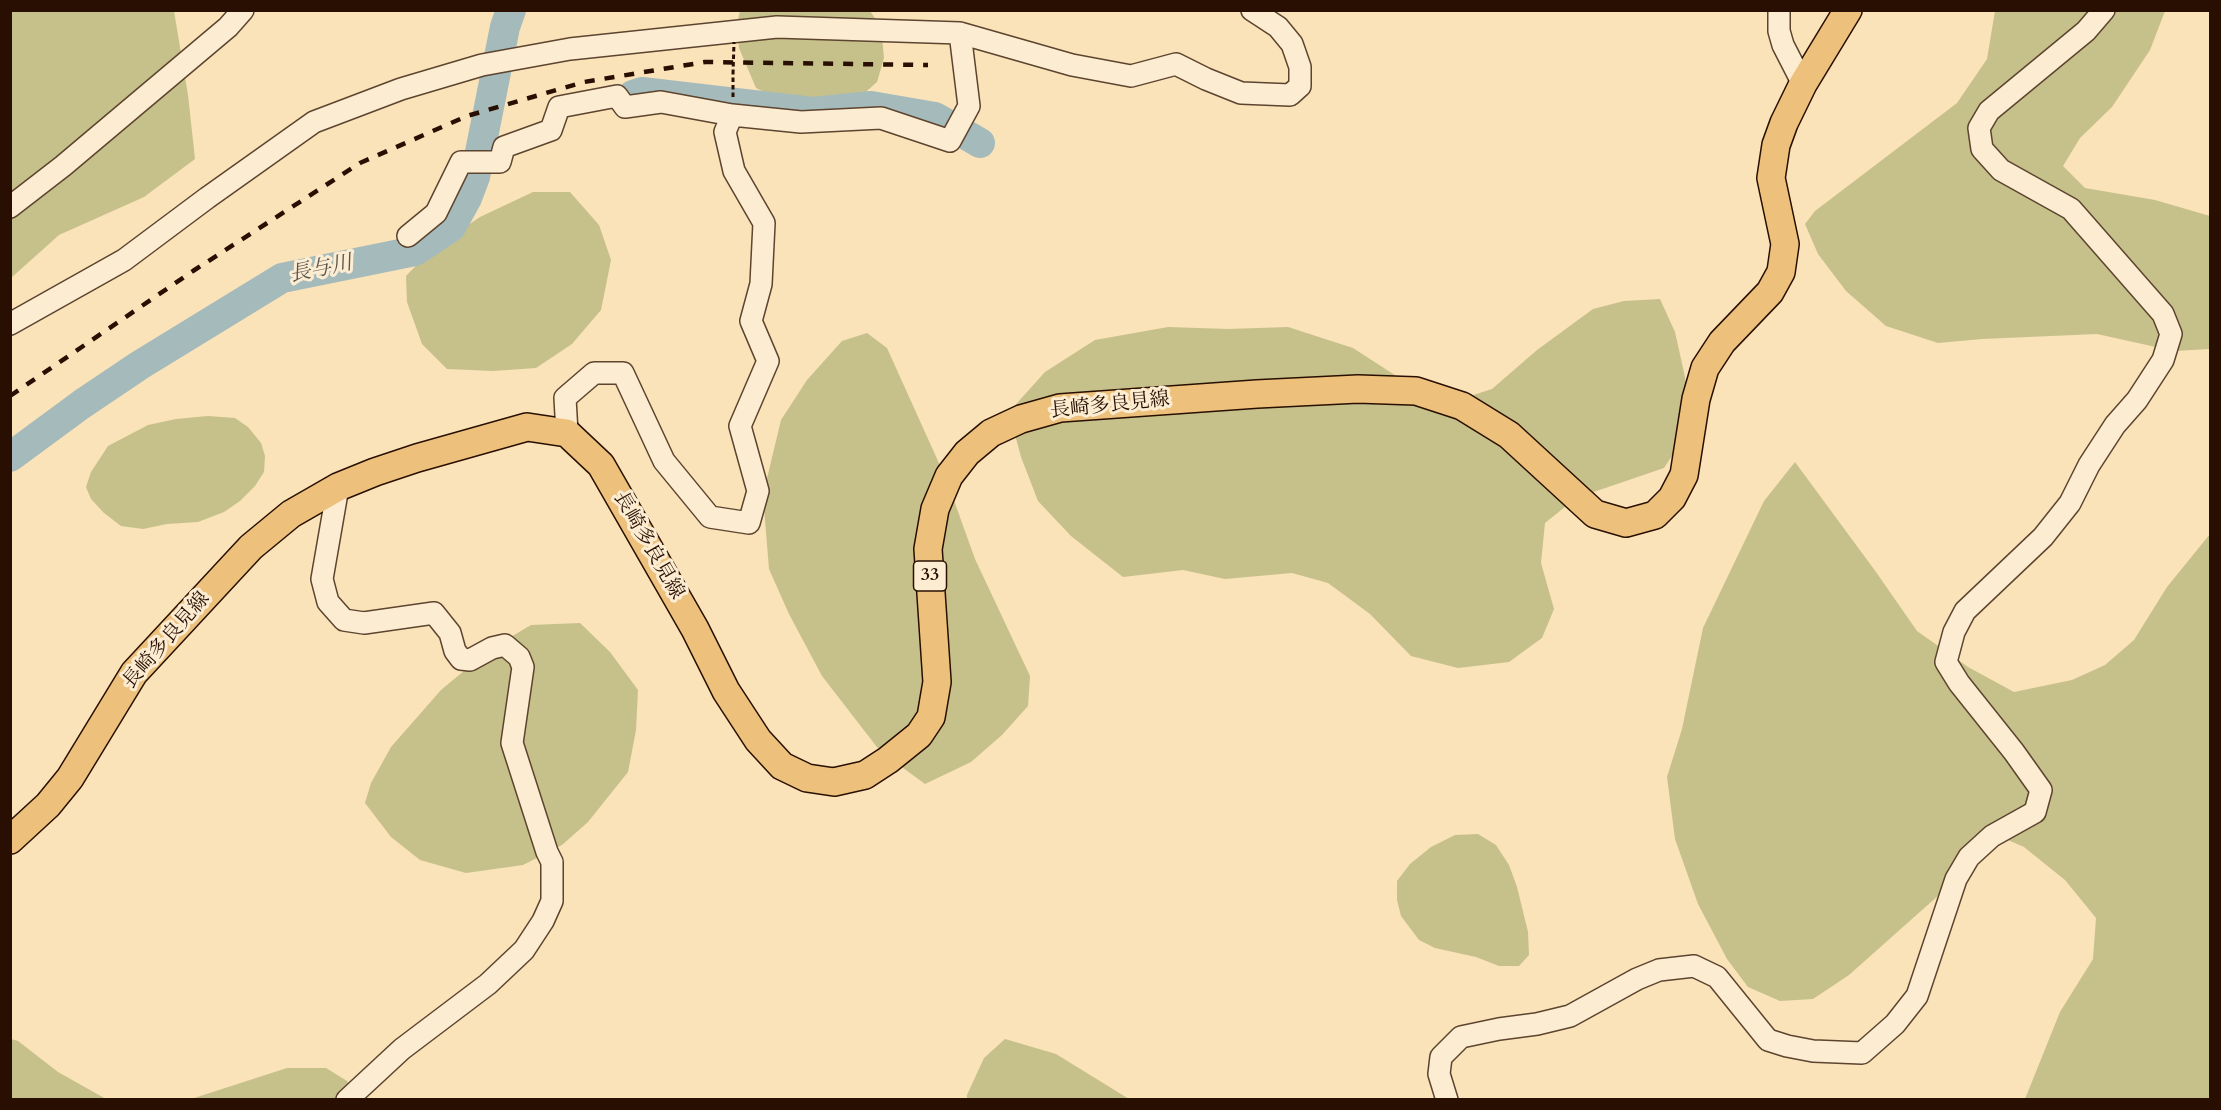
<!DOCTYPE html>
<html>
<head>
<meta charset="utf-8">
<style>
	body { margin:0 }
	#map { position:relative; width:2221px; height:1110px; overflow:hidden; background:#fae2b9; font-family:Cardo,serif }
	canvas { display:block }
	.frame { position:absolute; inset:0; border:12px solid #280f01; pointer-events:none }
</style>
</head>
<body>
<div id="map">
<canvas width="2221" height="1110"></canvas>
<div class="frame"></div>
</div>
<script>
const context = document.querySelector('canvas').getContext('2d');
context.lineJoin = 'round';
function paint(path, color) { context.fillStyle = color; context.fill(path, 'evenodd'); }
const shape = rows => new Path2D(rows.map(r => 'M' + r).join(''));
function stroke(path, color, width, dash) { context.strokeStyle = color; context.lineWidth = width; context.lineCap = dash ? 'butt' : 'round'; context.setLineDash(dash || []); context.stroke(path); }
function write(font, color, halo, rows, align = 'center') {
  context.font = font + ' Cardo,"Noto Serif JP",serif'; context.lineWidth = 6; context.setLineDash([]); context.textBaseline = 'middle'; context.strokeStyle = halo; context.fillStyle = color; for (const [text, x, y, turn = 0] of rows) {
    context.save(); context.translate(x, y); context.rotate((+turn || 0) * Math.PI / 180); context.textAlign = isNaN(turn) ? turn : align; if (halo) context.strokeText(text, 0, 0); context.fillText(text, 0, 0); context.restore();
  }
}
const green = shape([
	[11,11,174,11,188,95,195,159,144,197,59,235,11,278],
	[740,11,870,11,881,27,884,58,877,82,860,97,819,105,786,103,756,88,739,48,737,24],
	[1995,11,2165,11,2150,50,2112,107,2080,138,2063,166,2085,188,2155,200,2210,216,2210,349,2174,351,2097,334,1982,339,1938,343,1886,326,1846,291,1818,254,1805,224,1815,211,1957,103,1987,59],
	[533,192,570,192,599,225,611,260,601,310,572,344,536,368,493,371,447,369,422,344,407,302,406,276,431,250,480,217],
	[1660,299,1675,332,1685,377,1690,428,1664,468,1576,498,1545,523,1541,563,1554,609,1542,638,1509,662,1458,668,1411,656,1370,614,1328,583,1292,573,1225,579,1183,570,1123,577,1071,536,1038,501,1021,457,1009,412,1045,372,1095,340,1168,327,1228,329,1288,327,1353,348,1404,381,1461,399,1492,389,1537,350,1593,309,1624,301],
	[867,333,887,348,947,481,975,559,1030,676,1028,706,1002,735,971,762,925,784,880,751,822,676,789,614,769,569,763,495,781,420,807,380,842,341],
	[208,416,235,418,248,427,261,443,265,456,264,472,255,486,240,501,224,512,198,522,167,524,143,529,121,526,104,513,91,499,86,487,91,472,108,446,148,425,176,419],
	[1795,462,1876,572,1917,631,1968,667,2014,692,2072,680,2105,665,2134,640,2167,587,2210,534,2210,1099,2025,1099,2060,1012,2093,959,2096,918,2065,880,2024,847,2001,837,1976,862,1849,975,1813,999,1780,1001,1748,987,1727,959,1698,904,1675,839,1667,777,1682,729,1703,628,1764,501],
	[580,623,610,652,638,690,636,730,628,772,588,822,562,845,523,865,466,873,420,860,391,837,365,803,371,783,391,747,441,690,489,650,531,625],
	[1478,834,1496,845,1509,865,1517,887,1528,932,1529,955,1519,966,1499,966,1476,957,1435,948,1419,940,1401,916,1397,900,1397,881,1410,864,1431,847,1455,835],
	[11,1039,18,1041,58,1072,106,1099,11,1099],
	[1005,1039,1056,1054,1129,1099,967,1099,967,1095,984,1058],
	[287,1068,326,1068,347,1081,357,1099,188,1100]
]);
const river = shape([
	[633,95,642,92,813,112,871,106,935,117,944,122],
	[968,136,980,143],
	[10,457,82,404,140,365,282,278,415,251,451,227,467,198,475,177,505,27,511,10]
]);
const path = shape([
	[733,97,733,74]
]);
const minor = shape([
	[1779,10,1779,31,1783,45,1803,84],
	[10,207,63,166,228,27,243,10],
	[408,236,436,213,461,162,500,162,504,147,551,130,559,107,617,96,625,107,661,102,732,115,801,122,881,118,950,141,969,106,960,33],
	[10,324,124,260,207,198,314,122,401,89,482,65,570,49,777,27,960,33,1072,65,1131,76,1176,64,1206,79,1241,93,1290,95,1300,86,1300,67,1292,44,1278,27,1252,10],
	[567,433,565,398,594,373,623,373,664,461,710,517,749,523,758,491,740,426,768,361,751,321,761,284,764,223,734,171,725,132,732,115],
	[338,487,322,579,328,602,344,620,364,623,434,613,450,633,455,651,461,659,470,660,492,648,505,645,519,657,523,667,512,743,547,852,552,862,552,901,543,921,524,950,488,984,402,1049,347,1100],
	[1447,1100,1439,1074,1441,1057,1461,1037,1499,1029,1537,1024,1570,1016,1637,979,1659,970,1694,966,1717,977,1768,1040,1787,1046,1813,1051,1862,1053,1895,1024,1917,996,1956,879,1969,857,1992,836,2035,812,2041,790,2014,752,1959,683,1946,662,1954,632,1965,611,2043,537,2070,503,2089,465,2115,425,2137,400,2163,360,2171,334,2163,314,2071,209,2001,170,1982,149,1979,128,1989,111,2086,31,2104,10]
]);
const major = shape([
	[10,840,48,805,70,778,134,673,251,547,291,514,338,487,375,472,417,458,527,427,567,433,601,465,695,629,726,691,758,740,782,766,807,778,834,782,865,775,888,760,919,735,931,717,937,682,928,549,935,509,949,476,967,453,991,433,1021,419,1060,408,1257,394,1358,389,1416,391,1462,406,1509,435,1595,514,1626,523,1655,515,1672,498,1684,475,1696,399,1705,368,1722,342,1770,292,1781,272,1785,244,1771,178,1776,145,1784,123,1803,84,1848,10]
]);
const rail = shape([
	[10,396,193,271,360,163,467,116,584,82,705,62,928,65]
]);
const pathBridge = shape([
	[733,74,734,42]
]);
const shields = [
	[930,576,33]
];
const shieldNames = [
	["33",930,576]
];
const streetNames = [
	["長崎多良見線",1110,406,-6],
	["長崎多良見線",648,546,60],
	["長崎多良見線",167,641,-49]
];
const waterNames = [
	["長与川",321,270,-12]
];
paint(green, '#c6c18a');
stroke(river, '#a5babb', 30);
stroke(minor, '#5c442f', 24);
stroke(major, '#280f01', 30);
stroke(path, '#280f01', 3, [4.5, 3]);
stroke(minor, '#fcecd2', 21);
stroke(major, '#edc17c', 27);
stroke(rail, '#280f01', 4.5, [10, 10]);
stroke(pathBridge, '#280f01', 3, [4.5, 3]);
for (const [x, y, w] of shields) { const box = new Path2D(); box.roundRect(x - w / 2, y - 15, w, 30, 4.5); context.fillStyle = '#fcecd2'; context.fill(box); stroke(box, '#280f01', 1.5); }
write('bold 18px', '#280f01', null, shieldNames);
write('20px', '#280f01', '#fcecd2', streetNames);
write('italic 21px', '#5a534b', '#fcecd2', waterNames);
</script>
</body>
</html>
